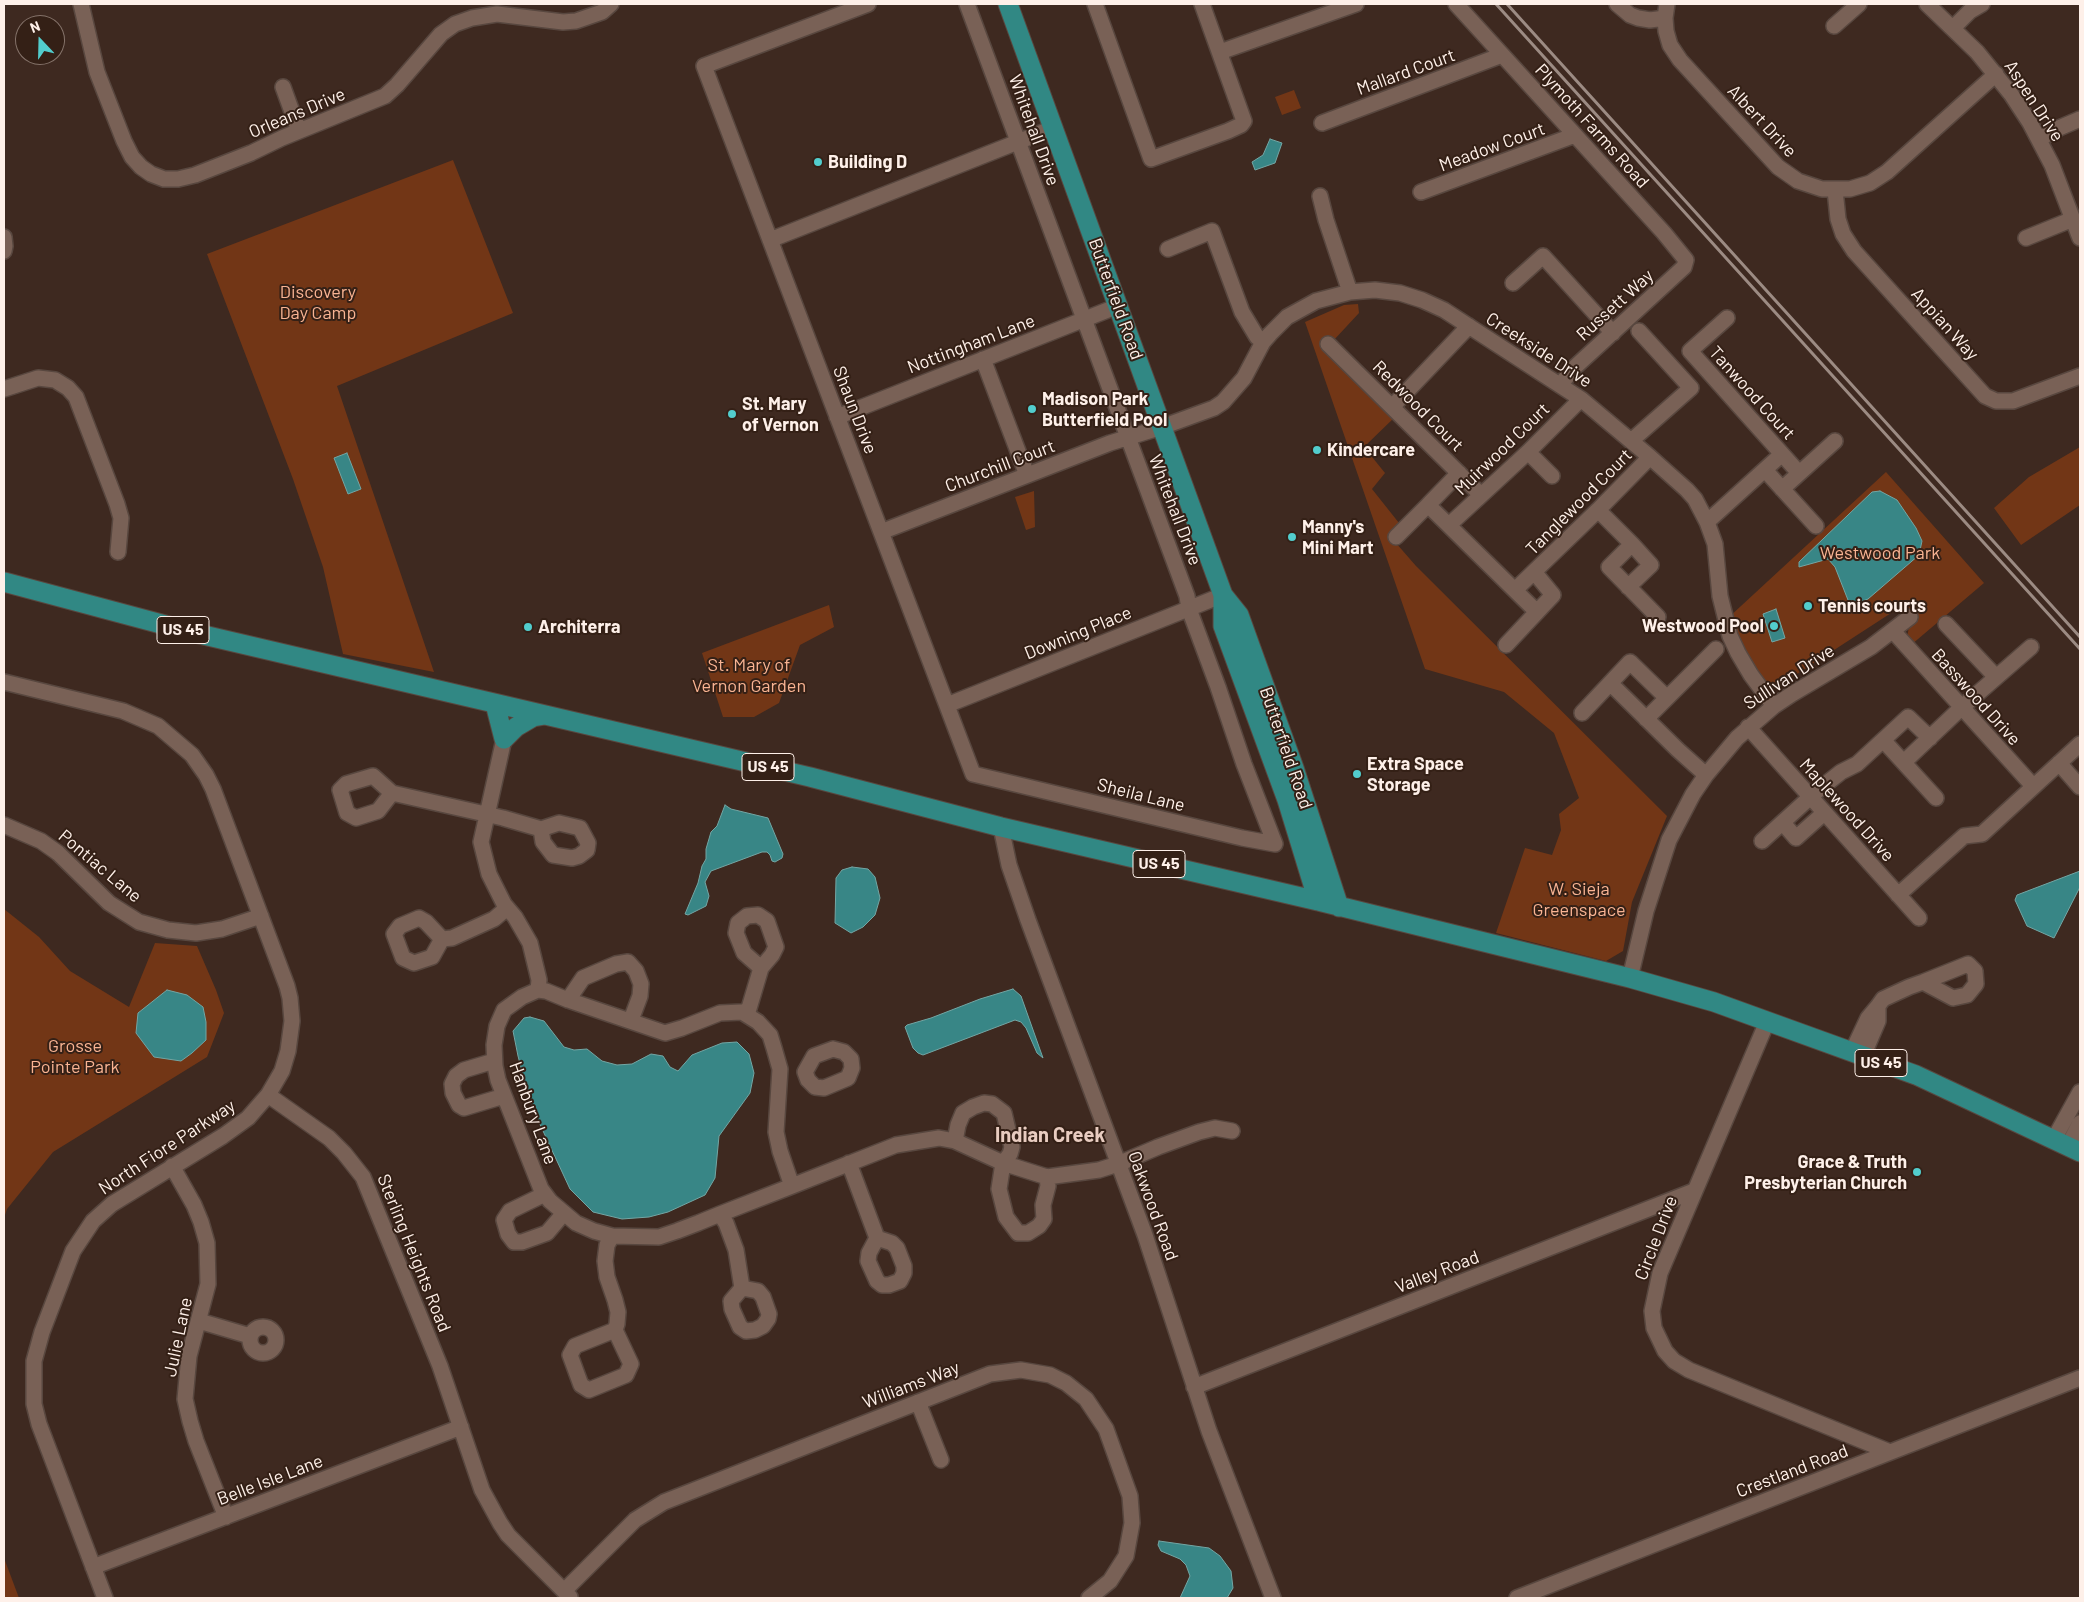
<!DOCTYPE html>
<html>
<head>
<meta charset="utf-8">
<style>
	body { margin:0 }
	#map { position:relative; width:2084px; height:1602px; overflow:hidden; background:#3e2920; font-family:Barlow,sans-serif }
	canvas { display:block }
	.frame { position:absolute; inset:0; border:5px solid #fef0e9; pointer-events:none }
	.north { position:absolute; left:15px; top:15px; width:50px; height:50px; box-sizing:border-box; background:#342016; border:1px solid #85736a; border-radius:50%; rotate:339deg; font-size:14px; font-weight:700; line-height:20px; text-align:center; color:#fef0e9 }
	.north::after { content:''; display:block; margin:auto; width:18px; height:22px; background:#52cdcd; clip-path:polygon(50% 0,100% 100%,50% 72%,0 100%) }
</style>
</head>
<body>
<div id="map">
<canvas width="2084" height="1602"></canvas>
<div class="frame"></div>
<div class="north">N</div>
</div>
<script>
const context = document.querySelector('canvas').getContext('2d');
context.lineJoin = 'round';
function paint(path, color) { context.fillStyle = color; context.fill(path, 'evenodd'); }
const shape = rows => new Path2D(rows.map(r => 'M' + r).join(''));
function stroke(path, color, width, dash) { context.strokeStyle = color; context.lineWidth = width; context.lineCap = dash ? 'butt' : 'round'; context.setLineDash(dash || []); context.stroke(path); }
function write(font, color, halo, rows, align = 'center') {
  context.font = font + ' Barlow,sans-serif'; context.lineWidth = 4; context.setLineDash([]); context.textBaseline = 'middle'; context.strokeStyle = halo; context.fillStyle = color; for (const [text, x, y, turn = 0] of rows) {
    context.save(); context.translate(x, y); context.rotate((+turn || 0) * Math.PI / 180); context.textAlign = isNaN(turn) ? turn : align; if (halo) context.strokeText(text, 0, 0); context.fillText(text, 0, 0); context.restore();
  }
}
const green = shape([
	[1294,90,1301,108,1282,115,1275,97],
	[453,160,513,313,337,386,434,672,343,654,323,567,293,479,207,254],
	[1358,304,1359,313,1333,341,1396,416,1364,447,1385,473,1372,489,1399,523,1389,535,1416,566,1667,816,1632,902,1623,951,1606,961,1496,933,1525,848,1552,855,1561,830,1559,814,1579,798,1554,733,1504,692,1425,669,1305,322,1344,305],
	[2080,447,2080,505,2021,545,1994,508,2029,477],
	[1886,472,1984,583,1911,645,1907,637,1909,627,1918,619,1905,604,1777,687,1767,687,1747,661,1728,618],
	[1034,491,1035,527,1026,530,1015,497],
	[829,605,834,627,800,645,779,703,754,717,723,717,702,653],
	[4,909,39,937,70,971,129,1007,155,943,197,946,216,990,224,1013,207,1057,53,1152,7,1209,4,1218],
	[4,1558,19,1598,4,1598]
]);
const water = shape([
	[1270,139,1282,143,1275,163,1255,170,1252,162,1263,155,1270,139],
	[347,453,361,489,348,494,334,458,347,453],
	[1880,491,1897,500,1916,528,1922,541,1919,555,1868,599,1852,605,1848,600,1835,567,1828,559,1799,567,1799,562,1872,492,1880,491],
	[1776,609,1785,638,1772,642,1763,614,1776,609],
	[725,805,731,809,768,818,783,854,782,858,775,862,772,861,770,855,767,852,762,852,711,871,705,882,709,896,706,906,688,915,685,914,698,883,702,866,706,859,706,849,711,832,717,826,725,805],
	[852,867,868,869,875,877,880,898,875,915,863,927,851,933,835,923,836,878,842,870,852,867],
	[2080,871,2080,887,2054,938,2027,926,2015,900,2017,895,2080,871],
	[1013,989,1021,996,1043,1058,1037,1053,1026,1028,1021,1022,1015,1020,923,1055,918,1053,913,1048,905,1027,907,1025,931,1018,980,999,1013,989],
	[167,990,187,995,203,1007,206,1022,206,1040,192,1053,181,1061,154,1057,136,1033,138,1013,167,990],
	[530,1017,544,1021,564,1047,574,1050,587,1049,602,1061,617,1065,632,1064,651,1054,663,1056,670,1067,678,1071,692,1055,722,1043,737,1042,749,1054,754,1073,750,1093,719,1136,715,1178,705,1195,668,1212,649,1217,622,1219,593,1212,570,1189,537,1118,528,1094,518,1056,513,1031,524,1018,530,1017],
	[1159,1541,1209,1548,1220,1556,1231,1571,1233,1588,1227,1598,1180,1598,1190,1576,1186,1565,1180,1559,1161,1551,1158,1545,1159,1541]
]);
const minor = shape([
	[81,4,97,72,124,141,132,157,141,167,151,174,164,179,178,179,195,175,251,153,282,138,385,96,397,85,441,34,455,24,472,18,497,14,563,22,576,21,602,12,611,4],
	[868,4,704,66,973,774,1242,838,1275,844,1244,764,1218,687,1189,609,1187,596,967,4],
	[1095,4,1151,159,1228,131,1241,125,1244,121,1202,4],
	[1456,4,1664,233,1686,260,1684,267,1575,367,1560,385],
	[1617,4,1630,15,1638,18,1650,20,1665,18],
	[1667,4,1665,18,1666,31,1670,45,1680,60,1778,167,1798,181,1822,189,1850,189,1870,183,1887,172,1996,74],
	[1927,4,1977,52,2011,94,2030,123,2052,165,2080,238],
	[1834,26,1859,4],
	[1953,28,1970,11,1982,4],
	[1220,52,1356,4],
	[283,87,299,131],
	[1322,123,1502,55],
	[2039,139,2059,128,2080,119],
	[1835,190,1838,219,1843,234,1854,251,1985,396,1996,401,2013,401,2080,376],
	[1421,192,1575,135],
	[1320,196,1326,220,1350,292],
	[4,237,5,246,4,251],
	[2026,238,2073,219],
	[770,240,1053,128],
	[1168,249,1212,231,1242,312,1257,337,1263,342],
	[1513,283,1543,256,1613,333],
	[1727,318,1690,351,1799,473],
	[1328,344,1481,495],
	[983,359,1027,475],
	[4,389,38,378,55,380,68,388,76,397,117,504,121,518,118,552],
	[1392,407,1469,326],
	[837,417,1118,306],
	[1631,441,1691,388,1639,331],
	[1528,452,1552,476],
	[1765,470,1816,526],
	[1782,489,1835,441],
	[1428,505,1459,473],
	[1598,510,1632,544,1609,567,1658,617],
	[1707,522,1782,454],
	[1449,525,1528,452,1581,399],
	[881,532,1110,443,1162,427,1214,408,1223,402,1244,378,1263,342,1270,334,1287,317,1316,301,1350,292,1375,290,1400,293,1422,300,1444,310,1581,399,1650,457,1687,490,1695,499,1707,522,1715,544,1720,596,1730,636,1738,653,1751,675,1774,706],
	[1396,537,1428,505,1537,612],
	[1628,587,1651,565,1632,544],
	[1515,590,1598,510,1650,457],
	[1946,624,1996,677],
	[1893,631,2033,786],
	[1506,645,1553,595,1535,573],
	[4,682,123,711,158,726,192,755,206,775,213,789,287,986,290,998,292,1021,288,1051,282,1071,268,1095,248,1118,223,1136,112,1204,93,1221,73,1251,42,1332,34,1361,34,1404,39,1424,105,1598],
	[1610,683,1678,750,1706,775],
	[947,705,1223,595],
	[1582,713,1630,662,1667,698],
	[1646,719,1716,649],
	[1748,727,1919,918],
	[504,739,481,842,489,874,504,904,515,917,530,943,539,980,538,990],
	[1883,740,1908,717,1930,738],
	[1904,762,1961,708,2031,647],
	[2059,763,2080,787],
	[392,793,378,811,356,818,347,813,340,790,346,784,373,776,392,793,503,818,541,829,559,823,580,828,588,843,587,850,579,856,572,858,553,855,543,842,541,829],
	[1783,823,1796,838,1824,813],
	[4,825,41,841,58,853,109,903,139,922,168,930,196,933,222,929,261,916],
	[1001,827,1009,865,1028,920,1145,1235,1209,1431,1273,1598],
	[1762,841,1817,791,1841,772,1857,764,1883,740,1936,798],
	[1898,895,1964,836,1982,834,2080,744],
	[442,939,432,957,414,963,403,958,394,934,400,926,419,918,426,922,442,939,452,938,494,919,507,908],
	[1630,978,1646,911,1669,840,1693,794,1706,775,1737,738,1774,706,1792,694,1871,647,1910,617],
	[568,1000,583,978,616,964,628,962,636,971,641,984,640,996,631,1020],
	[1878,1006,1883,999,1909,987,1923,982,1968,964,1975,971,1976,984,1967,995,1953,998,1923,982],
	[747,1015,761,968,772,955,776,947,767,921,758,915,747,916,738,923,736,933,744,953,761,968],
	[1767,1022,1660,1273,1652,1311,1654,1328,1665,1351,1674,1361,1689,1370,1890,1452],
	[833,1049,844,1052,851,1059,852,1068,848,1078,824,1088,815,1087,808,1080,805,1072,814,1056,833,1049],
	[1852,1052,1868,1018,1878,1006,1878,1021,1863,1056],
	[494,1061,464,1070,456,1076,452,1084,453,1093,459,1105,464,1108,504,1096],
	[268,1095,329,1138,344,1153,363,1177,440,1366,482,1490,500,1523,508,1535,570,1597],
	[2054,1139,2080,1092],
	[955,1141,958,1125,963,1113,973,1107,984,1103,992,1104,1004,1113,1012,1147,1010,1154,1003,1163,999,1189,1006,1217,1018,1233,1028,1233,1039,1226,1044,1219,1043,1205,1048,1186,1047,1177],
	[2068,1146,2080,1123],
	[849,1163,877,1238],
	[172,1166,194,1205,201,1222,207,1243,208,1284,189,1356,185,1399,190,1421,196,1441,226,1517],
	[792,1186,780,1151,776,1132,780,1069,774,1048,770,1035,758,1022,742,1012,720,1013,682,1028,665,1033,568,1000,546,991,538,990,522,997,504,1010,497,1026,494,1045,495,1066,498,1080,541,1189,550,1201,576,1223,594,1231,612,1236,659,1237,677,1231,698,1223,720,1214,792,1186,896,1145,939,1138,955,1141,1003,1163,1047,1177,1099,1170,1118,1164,1158,1147,1199,1132,1215,1128,1232,1131],
	[545,1194,510,1211,504,1220,508,1234,514,1242,522,1242,547,1233,564,1213],
	[720,1214,726,1223,736,1250,742,1288],
	[612,1236,607,1245,605,1261,607,1277,615,1300,618,1312,617,1324,615,1330,631,1364,626,1375,589,1390,581,1385,570,1355,575,1346,615,1330],
	[877,1238,892,1243,897,1248,904,1266,904,1273,900,1281,889,1285,882,1285,877,1281,868,1261,869,1253,877,1238],
	[742,1288,758,1291,763,1297,769,1314,768,1319,763,1326,755,1330,746,1331,740,1327,732,1309,731,1301,742,1288],
	[199,1321,250,1336],
	'250 1340a13 13 0 1 1 26 0a13 13 0 1 1-26 0Z',
	[1194,1387,1694,1191],
	[918,1402,941,1460],
	[93,1567,461,1427],
	[564,1591,635,1520,664,1502,990,1374,1021,1370,1050,1375,1066,1383,1086,1399,1106,1429,1130,1496,1132,1523,1126,1556,1110,1581,1089,1598],
	[1517,1598,2080,1378]
]);
const major = shape([
	[1008,4,1223,595,1239,615,1294,768,1339,907],
	[4,582,195,633,810,777,1001,827,1318,901,1630,978,1714,1002,1916,1075,2080,1152],
	[1223,595,1223,626,1287,800,1318,901],
	[495,704,504,739,516,727,533,717,545,715]
]);
const rail = shape([
	[1496,4,2080,649],
	[1507,4,2080,637]
]);
const markers = [
	[818,162,5,"#52cdcd"],
	[1032,409,5,"#52cdcd"],
	[732,414,5,"#52cdcd"],
	[1317,450,5,"#52cdcd"],
	[1292,537,5,"#52cdcd"],
	[1808,606,5,"#52cdcd"],
	[1774,626,5,"#52cdcd"],
	[528,627,5,"#52cdcd"],
	[1357,774,5,"#52cdcd"],
	[1917,1172,5,"#52cdcd"]
];
const shields = [
	[183,630,52],
	[768,767,52],
	[1159,864,52],
	[1881,1063,52]
];
const shieldNames = [
	["US 45",183,630],
	["US 45",768,767],
	["US 45",1159,864],
	["US 45",1881,1063]
];
const streetNames = [
	["Mallard Court",1406,72,-20],
	["Aspen Drive",2034,101,57],
	["Orleans Drive",297,113,-23],
	["Albert Drive",1762,121,47],
	["Plymoth Farms Road",1592,126,48],
	["Whitehall Drive",1034,130,70],
	["Meadow Court",1492,147,-20],
	["Butterfield Road",1116,299,70],
	["Russett Way",1615,305,-42],
	["Appian Way",1945,324,48],
	["Nottingham Lane",971,344,-21],
	["Creekside Drive",1539,350,33],
	["Tanwood Court",1752,393,48],
	["Redwood Court",1418,406,45],
	["Shaun Drive",855,410,69],
	["Muirwood Court",1502,449,-44],
	["Churchill Court",1000,466,-21],
	["Tanglewood Court",1579,502,-45],
	["Whitehall Drive",1175,510,69],
	["Downing Place",1078,633,-22],
	["Sullivan Drive",1789,677,-33],
	["Basswood Drive",1976,697,48],
	["Butterfield Road",1286,748,71],
	["Sheila Lane",1141,795,14],
	["Maplewood Drive",1847,810,48],
	["Pontiac Lane",100,866,40],
	["Hanbury Lane",533,1113,70],
	["North Fiore Parkway",167,1147,-33],
	["Oakwood Road",1153,1206,70],
	["Circle Drive",1656,1238,-69],
	["Sterling Heights Road",414,1253,68],
	["Valley Road",1437,1272,-21],
	["Julie Lane",178,1337,-78],
	["Williams Way",911,1385,-21],
	["Crestland Road",1792,1471,-21],
	["Belle Isle Lane",270,1480,-21]
];
const poiNames = [
	["Building D",828,162],
	["Madison Park",1042,399],
	["Butterfield Pool",1042,420],
	["St. Mary",742,404],
	["of Vernon",742,425],
	["Kindercare",1327,450],
	["Manny's",1302,527],
	["Mini Mart",1302,548],
	["Tennis courts",1818,606],
	["Westwood Pool",1764,626,"right"],
	["Architerra",538,627],
	["Extra Space",1367,764],
	["Storage",1367,785],
	["Grace & Truth",1907,1162,"right"],
	["Presbyterian Church",1907,1183,"right"]
];
const parkNames = [
	["Discovery",318,292],
	["Day Camp",318,313],
	["Westwood Park",1880,553],
	["St. Mary of",749,665],
	["Vernon Garden",749,686],
	["W. Sieja",1579,889],
	["Greenspace",1579,910],
	["Grosse",75,1046],
	["Pointe Park",75,1067]
];
const quarterNames = [
	["Indian Creek",1050,1135]
];
paint(green, '#723616');
paint(water, '#388686');
stroke(water, '#73a6a4', 1);
stroke(minor, '#58473f', 18);
stroke(major, '#58473f', 21);
stroke(minor, '#796156', 15);
stroke(major, '#318884', 19);
stroke(rail, '#9c8b83', 3);
for (const [x, y, r, color] of markers) { const dot = new Path2D(); dot.arc(x, y, r, 0, 2 * Math.PI); context.fillStyle = color; context.fill(dot); stroke(dot, '#342016', 2); }
for (const [x, y, w] of shields) { const box = new Path2D(); box.roundRect(x - w / 2, y - 13.5, w, 27, 4); context.fillStyle = '#342016'; context.fill(box); stroke(box, '#fef0e9', 1); }
write('bold 16px', '#fef0e9', null, shieldNames);
write('18px', '#fef0e9', '#342016', streetNames);
write('bold 18px', '#fef0e9', '#342016', poiNames, 'left');
write('18px', '#fab493', '#342016', parkNames);
write('bold 20px', '#e8ccc0', '#342016', quarterNames);
</script>
</body>
</html>
